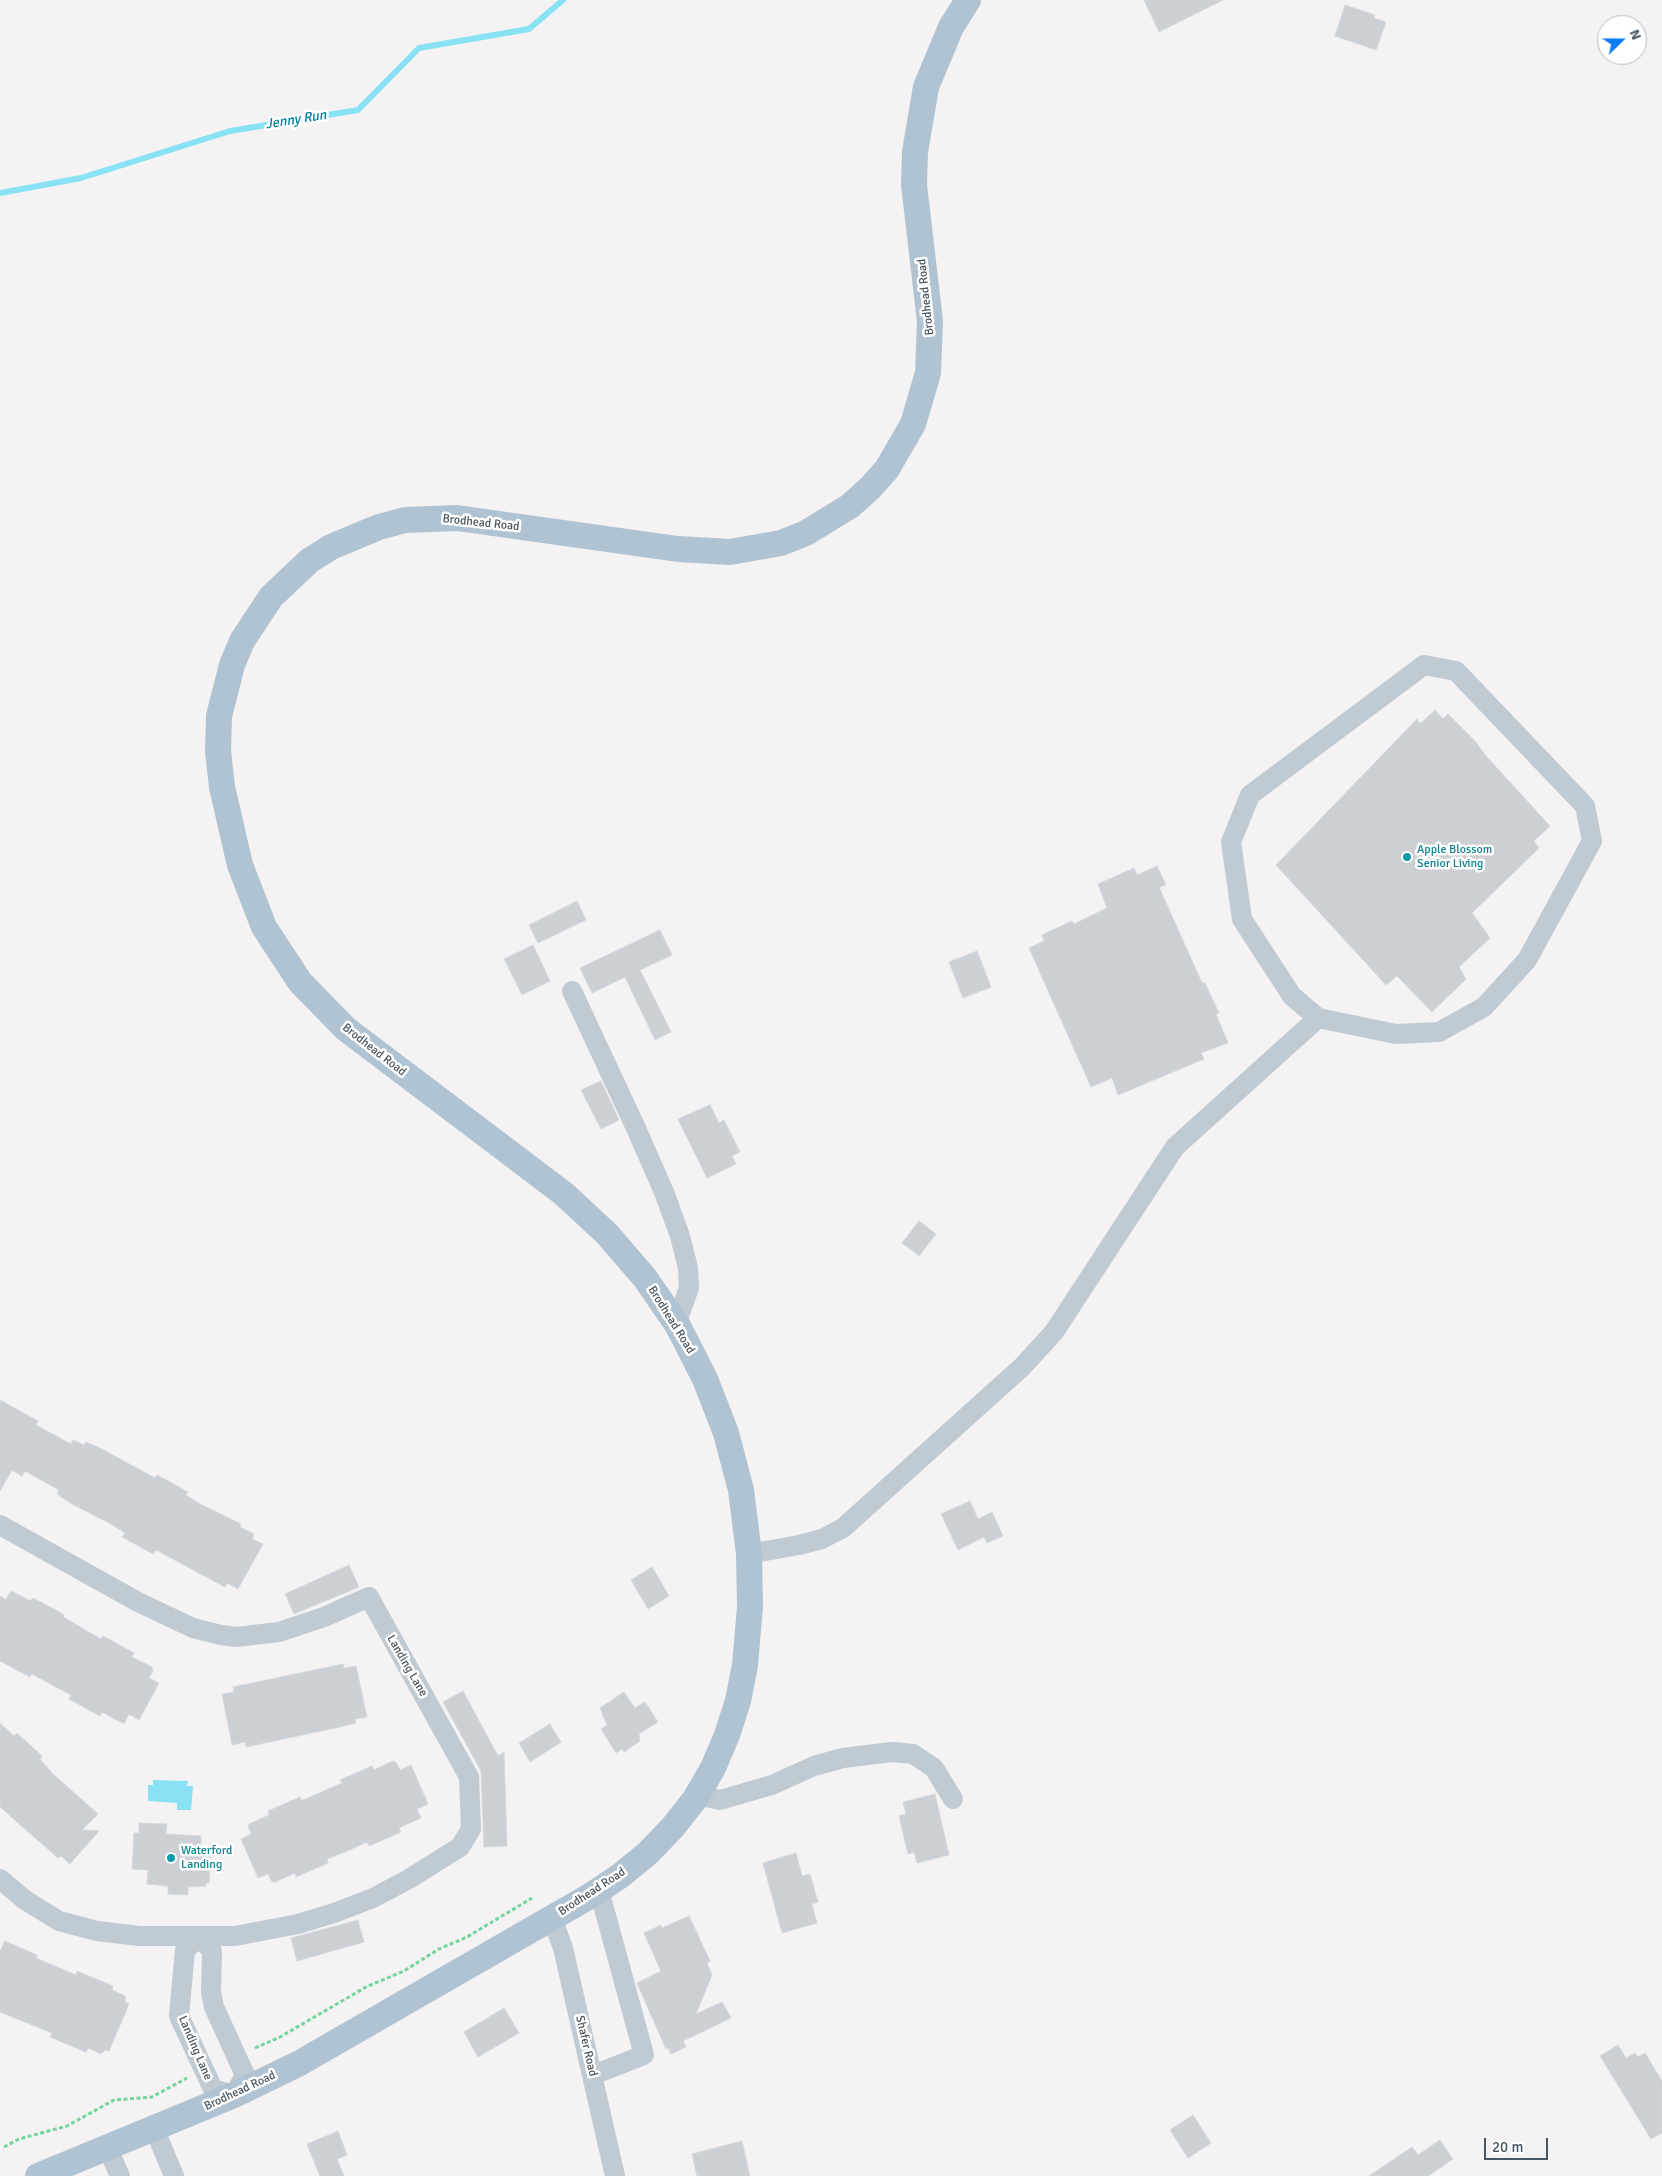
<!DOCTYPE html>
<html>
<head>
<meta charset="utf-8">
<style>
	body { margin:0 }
	#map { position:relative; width:1662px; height:2176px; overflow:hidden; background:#f4f2f2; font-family:Signika,sans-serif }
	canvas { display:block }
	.north { position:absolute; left:1597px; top:15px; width:50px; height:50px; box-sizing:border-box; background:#fff; border:1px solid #b6bbc0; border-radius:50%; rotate:68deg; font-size:14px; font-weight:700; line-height:20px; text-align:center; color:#485661 }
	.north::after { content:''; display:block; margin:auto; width:18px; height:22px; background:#0c7cf4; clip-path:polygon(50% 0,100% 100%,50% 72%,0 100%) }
	.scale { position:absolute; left:1484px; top:2138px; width:64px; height:22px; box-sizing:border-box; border:2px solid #485661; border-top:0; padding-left:6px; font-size:15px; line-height:18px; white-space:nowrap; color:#485661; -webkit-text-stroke:4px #fff; paint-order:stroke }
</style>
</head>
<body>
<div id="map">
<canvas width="1662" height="2176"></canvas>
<div class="north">N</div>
<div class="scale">20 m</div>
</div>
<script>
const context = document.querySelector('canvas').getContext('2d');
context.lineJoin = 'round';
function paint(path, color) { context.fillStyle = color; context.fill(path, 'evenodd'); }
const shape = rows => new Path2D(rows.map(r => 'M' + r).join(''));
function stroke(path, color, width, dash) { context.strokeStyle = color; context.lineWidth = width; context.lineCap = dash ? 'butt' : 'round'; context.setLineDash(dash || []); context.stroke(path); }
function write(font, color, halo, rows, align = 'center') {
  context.font = font + ' Signika,sans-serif'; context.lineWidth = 5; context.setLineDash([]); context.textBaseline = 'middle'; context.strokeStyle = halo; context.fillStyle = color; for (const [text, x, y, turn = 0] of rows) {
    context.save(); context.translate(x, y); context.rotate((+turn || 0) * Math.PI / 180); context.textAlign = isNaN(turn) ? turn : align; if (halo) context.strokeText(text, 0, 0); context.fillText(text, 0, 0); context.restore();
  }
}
const water = shape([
	[153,1780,188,1781,187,1786,193,1786,191,1810,177,1810,177,1803,148,1801,148,1785,153,1785]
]);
const stream = shape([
	[0,193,81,178,230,131,358,110,419,48,529,29,563,0]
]);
const building = shape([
	[1144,0,1223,0,1159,32,1144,0],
	[1345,5,1375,15,1374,18,1386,22,1376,50,1335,36,1345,5],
	[1435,710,1443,719,1448,714,1474,740,1487,757,1550,826,1534,841,1539,848,1472,913,1490,938,1459,967,1466,979,1432,1012,1397,976,1386,985,1276,865,1417,719,1420,724,1435,710],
	[1157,866,1166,885,1159,887,1202,983,1205,983,1219,1013,1216,1014,1228,1043,1201,1053,1204,1059,1118,1095,1112,1078,1091,1087,1029,948,1044,941,1042,935,1072,921,1074,924,1107,908,1098,884,1134,868,1137,875,1157,866],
	[577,901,586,920,538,943,529,925,577,901],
	[660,930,672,955,640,970,671,1032,655,1040,625,977,592,993,580,968,660,930],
	[533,945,550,981,522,995,504,959,533,945],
	[977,951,991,987,963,998,949,962,977,951],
	[601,1081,619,1120,601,1129,581,1090,601,1081],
	[710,1105,719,1123,724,1120,740,1152,732,1156,736,1164,707,1178,678,1119,710,1105],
	[919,1221,936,1234,919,1256,902,1243,919,1221],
	[0,1400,38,1421,36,1425,71,1444,73,1440,84,1445,86,1442,100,1448,155,1478,157,1475,188,1492,186,1495,200,1504,241,1524,240,1527,254,1534,252,1539,263,1544,238,1589,227,1583,225,1587,156,1550,153,1554,144,1549,122,1537,125,1533,111,1524,70,1503,57,1494,59,1490,25,1471,22,1476,12,1470,0,1491,0,1400],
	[970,1501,978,1519,992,1512,1003,1536,987,1543,984,1537,958,1550,941,1514,970,1501],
	[349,1565,359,1587,294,1614,285,1594,349,1565],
	[652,1567,669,1596,648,1609,631,1580,652,1567],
	[11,1591,31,1601,33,1598,54,1609,64,1615,63,1617,101,1639,103,1636,134,1653,132,1657,152,1667,153,1670,149,1678,159,1683,139,1720,129,1714,124,1724,102,1712,100,1716,69,1699,71,1695,32,1674,30,1677,0,1661,0,1596,6,1599,11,1591],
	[343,1664,344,1668,356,1666,367,1717,355,1719,356,1723,340,1727,246,1747,245,1742,232,1745,222,1694,234,1692,233,1687,343,1664],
	[463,1691,498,1756,504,1752,507,1846,484,1847,481,1771,443,1702,463,1691],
	[624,1692,635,1708,645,1702,658,1722,639,1734,640,1741,624,1752,622,1749,616,1753,601,1729,607,1725,600,1708,624,1692],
	[0,1723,14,1736,17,1733,42,1756,40,1759,52,1773,98,1814,82,1830,99,1831,70,1864,61,1856,58,1858,0,1807,0,1723],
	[550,1724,561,1742,530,1762,519,1743,550,1724],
	[393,1761,396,1762,400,1770,411,1765,428,1804,417,1809,421,1818,399,1828,401,1832,369,1846,367,1842,345,1852,327,1859,328,1863,296,1877,295,1873,275,1882,272,1882,268,1874,258,1878,241,1839,251,1834,248,1826,249,1824,269,1815,268,1811,300,1797,301,1801,342,1783,340,1780,372,1766,374,1770,393,1761],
	[935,1794,949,1855,917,1863,914,1852,908,1854,899,1816,906,1814,903,1802,935,1794],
	[139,1823,167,1824,166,1834,201,1836,201,1848,211,1848,209,1883,206,1883,206,1886,188,1887,188,1895,168,1894,168,1886,147,1884,148,1870,132,1869,134,1833,139,1833,139,1823],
	[796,1853,802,1876,810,1874,818,1902,812,1904,817,1923,782,1933,763,1863,796,1853],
	[689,1916,710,1961,707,1963,712,1975,696,2014,722,2002,731,2018,683,2041,686,2047,671,2054,668,2048,666,2049,637,1983,661,1971,644,1933,661,1925,662,1928,689,1916],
	[358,1920,364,1942,297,1961,291,1938,358,1920],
	[5,1941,37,1955,36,1958,76,1975,77,1971,113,1986,112,1990,125,1996,125,2002,129,2004,109,2051,105,2050,101,2054,88,2048,86,2052,50,2037,52,2033,0,2012,0,1951,5,1941],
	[504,2008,519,2033,478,2057,464,2032,504,2008],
	[1618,2045,1626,2058,1635,2053,1638,2057,1645,2053,1662,2081,1662,2133,1651,2139,1600,2056,1618,2045],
	[1193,2115,1211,2143,1188,2158,1170,2130,1193,2115],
	[338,2131,347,2155,337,2159,344,2176,320,2176,307,2144,338,2131],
	[1440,2140,1453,2159,1428,2176,1369,2176,1412,2147,1418,2155,1440,2140],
	[742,2141,750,2176,697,2176,692,2154,742,2141]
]);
const path = shape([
	[255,2048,280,2037,366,1987,404,1971,439,1949,467,1937,532,1898],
	[4,2147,19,2139,67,2126,114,2100,152,2097,187,2078]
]);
const minor = shape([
	[1424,665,1456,671,1585,806,1592,841,1527,960,1484,1007,1439,1032,1396,1034,1318,1018,1292,996,1242,919,1231,842,1250,795,1424,665],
	[572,991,635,1126,664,1192,680,1236,688,1268,689,1288,676,1324],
	[0,1525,138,1602,193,1628,221,1635,236,1637,279,1632,324,1617,369,1597,469,1777,471,1829,460,1847,409,1879,373,1898,334,1913,298,1924,235,1936,139,1936,97,1931,59,1921,25,1900,0,1879],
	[749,1554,799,1545,822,1539,843,1528,1022,1367,1054,1332,1175,1147,1318,1018],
	[697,1795,720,1800,772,1785,814,1766,843,1758,892,1752,913,1754,934,1768,953,1799],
	[552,1918,563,1948,615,2176],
	[199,1937,212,1951,211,1992,214,2007,245,2075,234,2095,213,2089,179,2016,185,1950,199,1937],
	[593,2075,644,2055,599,1890],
	[154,2128,174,2176],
	[107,2147,120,2176]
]);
const major = shape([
	[38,2176,234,2095,298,2064,590,1896,620,1876,648,1853,673,1827,695,1799,713,1768,727,1735,738,1701,745,1665,750,1607,749,1554,741,1490,726,1433,705,1379,678,1326,645,1278,607,1234,564,1194,346,1029,300,982,264,927,240,865,222,787,218,751,219,716,232,665,242,641,271,597,309,561,331,547,379,527,405,520,457,518,678,549,730,552,781,543,806,533,850,506,870,488,887,469,913,424,928,373,930,321,914,185,915,152,926,87,951,27,968,0]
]);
const markers = [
	[1407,857,5,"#0f9aa8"],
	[171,1858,5,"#0f9aa8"]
];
const streetNames = [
	["Brodhead Road",926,297,-96],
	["Brodhead Road",481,523,6],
	["Brodhead Road",374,1050,38],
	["Brodhead Road",671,1320,58],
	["Landing Lane",407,1666,60],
	["Brodhead Road",592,1892,-33],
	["Shafer Road",586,2046,77],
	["Landing Lane",195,2048,67],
	["Brodhead Road",240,2091,-25]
];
const cultureNames = [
	["Apple Blossom",1417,850],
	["Senior Living",1417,864],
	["Waterford",181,1851],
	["Landing",181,1865]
];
const waterNames = [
	["Jenny Run",296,120,-9]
];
paint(water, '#89e2f3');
stroke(stream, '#89e2f3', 6);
paint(building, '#cccfd4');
stroke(building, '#d5d8de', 1);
stroke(path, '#73d5a0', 3, [4, 2.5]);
stroke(minor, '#bfcad2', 20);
stroke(major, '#b0c3d2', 26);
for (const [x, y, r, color] of markers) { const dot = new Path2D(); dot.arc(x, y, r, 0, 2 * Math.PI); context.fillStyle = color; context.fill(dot); stroke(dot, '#fff', 2); }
write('12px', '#485661', '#fff', streetNames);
write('12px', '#0d838f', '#fff', cultureNames, 'left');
write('italic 14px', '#048099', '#fff', waterNames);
</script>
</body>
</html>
